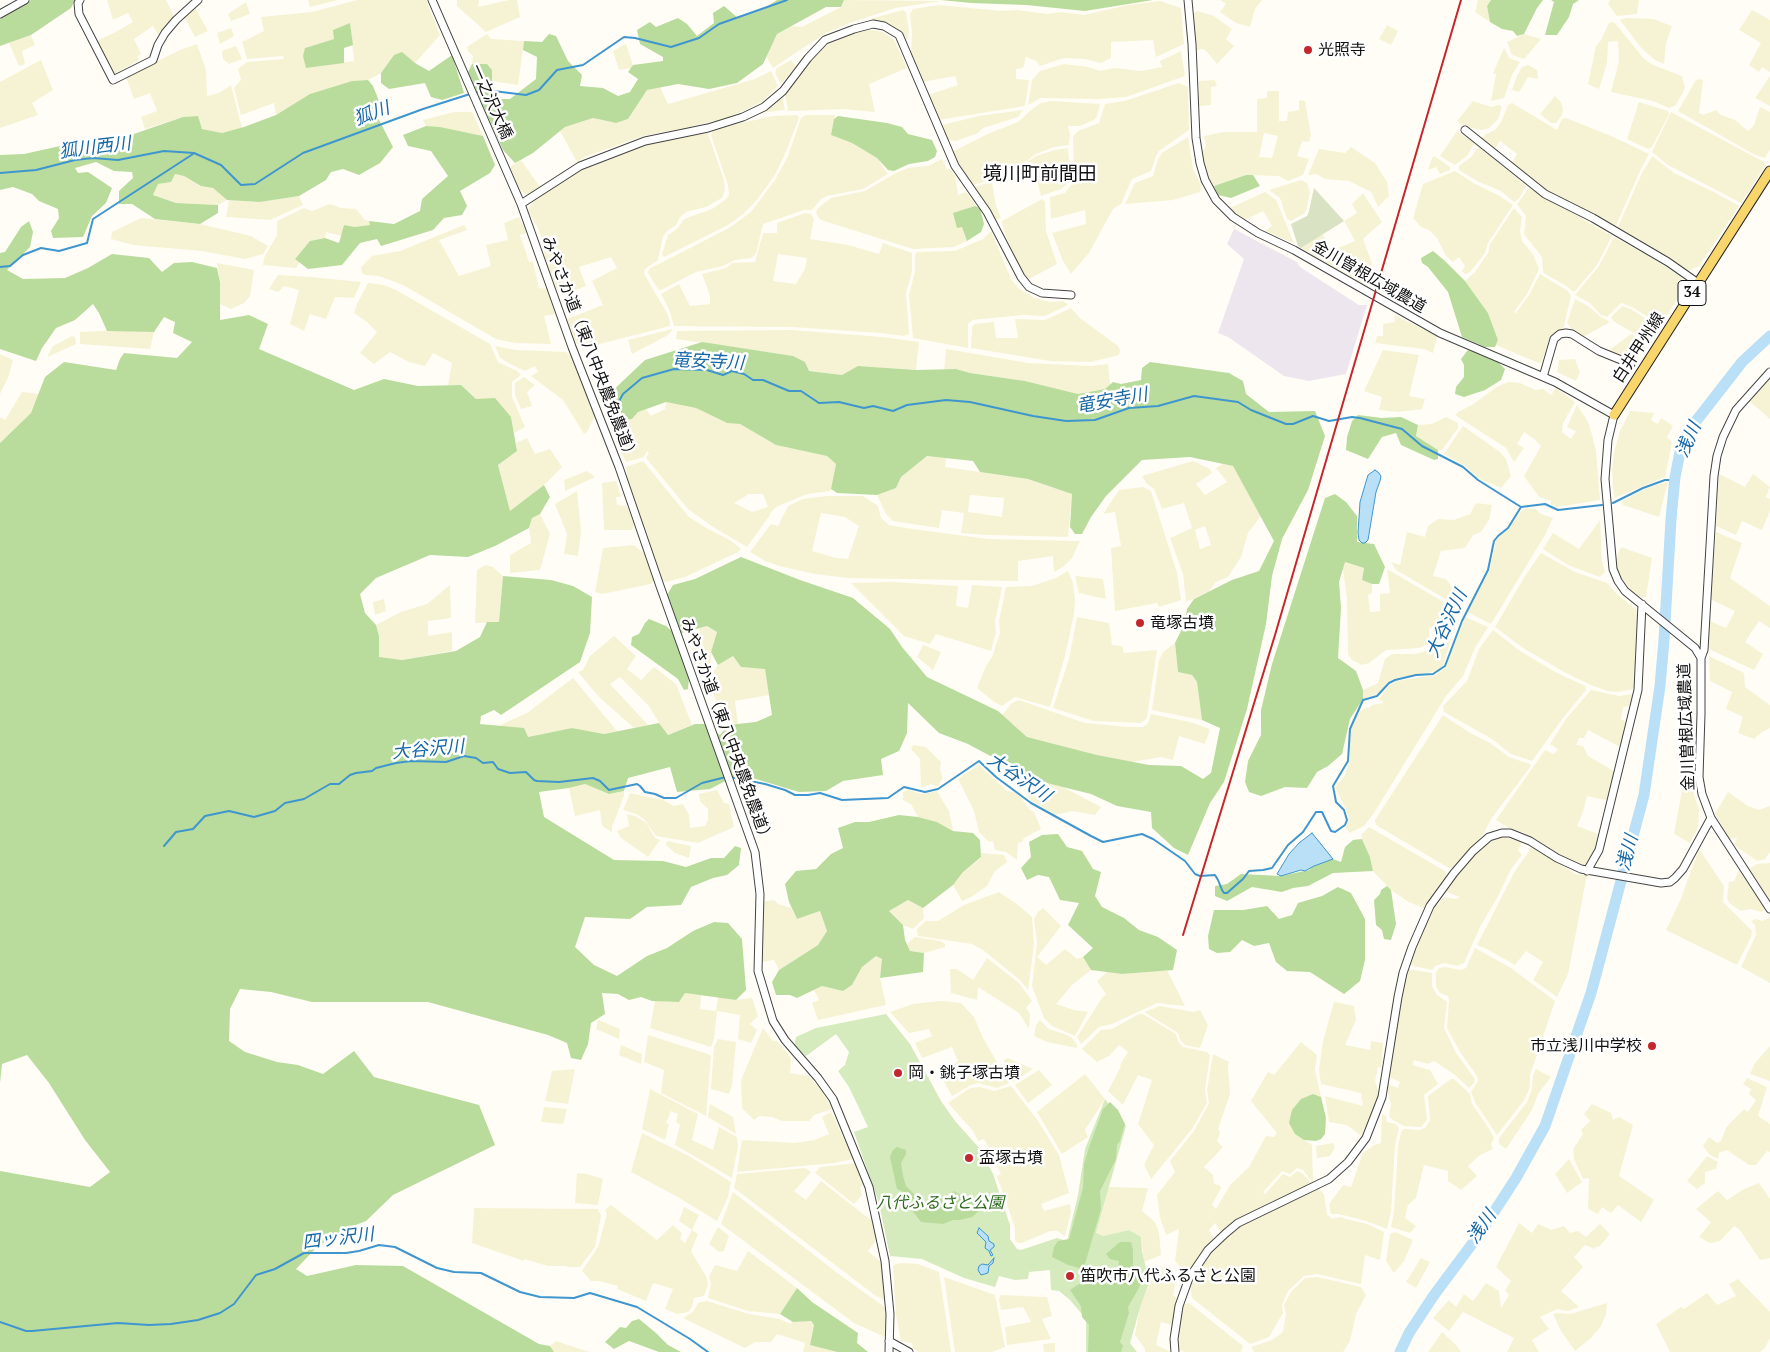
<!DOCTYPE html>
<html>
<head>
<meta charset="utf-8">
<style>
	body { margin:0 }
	canvas { display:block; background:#fffdf5 }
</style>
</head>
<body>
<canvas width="1770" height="1352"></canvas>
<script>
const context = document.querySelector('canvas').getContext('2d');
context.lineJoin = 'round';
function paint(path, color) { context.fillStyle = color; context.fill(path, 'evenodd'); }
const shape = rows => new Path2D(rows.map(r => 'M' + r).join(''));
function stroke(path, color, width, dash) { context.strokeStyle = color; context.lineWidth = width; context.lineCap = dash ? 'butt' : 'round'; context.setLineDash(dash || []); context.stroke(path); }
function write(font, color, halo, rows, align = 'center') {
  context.font = font + ' "PT Serif","Noto Sans JP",serif'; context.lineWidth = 5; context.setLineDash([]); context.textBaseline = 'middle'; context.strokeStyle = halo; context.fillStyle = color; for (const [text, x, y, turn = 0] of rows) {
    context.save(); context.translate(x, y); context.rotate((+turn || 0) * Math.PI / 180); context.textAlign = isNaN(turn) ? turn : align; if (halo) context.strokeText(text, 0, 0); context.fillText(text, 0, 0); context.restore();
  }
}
const industrial = shape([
	[1234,229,1297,262,1300,267,1359,305,1367,305,1346,374,1309,381,1284,376,1228,337,1218,333,1244,259,1227,244]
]);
const farmland = shape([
	[107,0,166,0,174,16,158,35,153,26,134,39,141,54,137,57,139,60,114,74,107,72,94,42,114,33,133,22,128,13,113,20],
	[308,0,338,0,310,7],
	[357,0,426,0,440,35,415,63,394,55,381,73,368,80,352,81,311,94,276,115,274,103,241,115,234,88,241,80,238,69,247,62,284,59,283,56,247,59,242,42,264,31,261,17,312,12],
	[350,23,354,61,306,68,305,48,334,39],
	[457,0,479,0,478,7,509,0,517,0,520,17,486,32,457,6],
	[844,0,941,1,895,8,847,24,824,34,773,68,766,56,777,34,791,26,802,27,841,7],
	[1221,0,1262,0,1255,9,1250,27,1236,23,1220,12,1226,4],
	[1478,0,1491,0,1487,6,1490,22,1475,12],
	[1610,0,1639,0,1637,14,1617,16,1608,4],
	[1160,1,1181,8,1184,44,1156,57,1153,40,1111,42,1111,58,1101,63,1085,59,1064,58,1040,66,1036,61,1026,57,1023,68,1016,69,1016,79,1029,80,1025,106,938,120,928,95,958,85,955,76,922,82,911,54,912,34,910,14,913,9,939,5,1001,11,1016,10,1048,14,1061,12,1084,15,1128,5],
	[246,2,250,14,231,21,228,14],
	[195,8,208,31,195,37,184,17],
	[903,10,906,12,909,31,908,39,905,40,900,31,889,24,870,19],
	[1752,10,1770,20,1770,72,1762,67,1759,72,1749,65,1761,43,1739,30],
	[1197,11,1214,16,1232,29,1226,39,1234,46,1217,64,1207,52,1203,49,1196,50,1193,14],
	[1627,18,1653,19,1672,26,1666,43,1664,64,1655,60,1642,49,1620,20],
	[1614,22,1644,59,1653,65,1682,76,1685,88,1676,105,1669,108,1653,101,1611,92,1619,61,1618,41,1608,42,1607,63,1599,89,1588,84,1596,46,1601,40,1609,23],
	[1387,25,1398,31,1391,45,1379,39],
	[231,28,234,36,220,44,217,33],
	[860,30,871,30,883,32,894,40,907,68,869,84,875,112,843,109,788,111,785,94,807,65,821,50,832,41],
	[487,34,491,39,524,41,518,85,492,81,492,70,487,64,472,64,473,56,468,51,467,47],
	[1524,34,1541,39,1524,59,1512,55,1507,42],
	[31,35,35,45,22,51,25,64,19,66,9,43],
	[197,44,206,70,207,96,219,93,231,85,242,128,222,133,202,129,197,116,183,117,145,129,141,117,157,111,150,93,134,99,126,77,180,50],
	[626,44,633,65,631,68,619,70,613,51],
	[236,46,242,59,229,64,223,59,222,51],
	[1504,48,1509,58,1520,62,1512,75,1504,98,1491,101,1496,74,1493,73],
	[1181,51,1185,76,1126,97,1099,99,1041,98,1028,105,1032,80,1040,71,1064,64,1088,67,1100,71,1114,68,1141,71,1162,67,1160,61],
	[41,60,53,90,32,103,38,115,0,128,0,82],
	[791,60,796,66,781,84,775,73,777,68],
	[1528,65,1537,70,1538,79,1528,77,1519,92,1512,90,1517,76,1522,67],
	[771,71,778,86,762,102,727,118,690,127,643,136,587,156,577,162,560,131,565,127,593,118,616,123,628,119,647,90,660,87,668,104,755,79],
	[1770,76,1770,106,1755,98],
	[1700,79,1703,81,1699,113,1703,115,1716,110,1721,115,1735,120,1748,131,1754,125,1760,107,1770,112,1770,149,1765,158,1755,155,1678,111,1696,80],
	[1215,80,1217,86,1211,87,1211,105,1199,106,1199,81],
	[1179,83,1188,87,1189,130,1159,151,1156,156,1151,171,1132,179,1121,204,1113,209,1089,253,1071,274,1063,261,1052,233,1086,224,1085,210,1051,219,1050,197,1065,193,1074,181,1073,136,1078,131,1099,123,1105,104,1125,101],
	[1267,91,1279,91,1279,121,1287,121,1288,112,1299,110,1299,100,1305,101,1311,135,1309,142,1302,141,1297,156,1309,159,1303,175,1288,181,1279,176,1246,175,1214,186,1207,174,1202,153,1206,146,1204,136,1224,132,1257,132,1257,99,1267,98],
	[1264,133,1278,136,1272,158,1259,157],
	[782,96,785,110,759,113],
	[1555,96,1561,102,1563,109,1562,115,1556,123,1551,123,1540,114],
	[1051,101,1100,104,1097,116,1094,120,1080,126,1068,126,1070,135,1069,145,1054,147,1036,154,1018,167,1008,170,1003,177,972,185,969,177,965,178,958,166,952,152,990,133,1018,122,1031,110,1041,103],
	[1473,101,1491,107,1499,105,1502,107,1498,119,1489,128,1482,130,1465,127,1457,121],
	[1639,102,1668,111,1669,114,1652,147,1648,149,1627,139],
	[1512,103,1557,130,1562,119,1566,118,1611,136,1649,154,1640,171,1615,228,1551,194,1530,180,1511,165,1517,154,1500,141,1494,150,1482,141,1481,138,1486,134,1495,130,1501,122,1508,105],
	[1023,110,1018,117,983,128,978,133,956,141,948,140,942,125,979,116],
	[454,112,472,112,483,136,440,127,426,126,423,120],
	[1671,112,1764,162,1766,165,1741,203,1668,165,1652,152],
	[797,115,799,118,785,154,775,175,756,201,742,215,728,225,664,257,662,254,668,235,677,229,684,219,712,209,725,200,729,195,728,185,711,135,713,129,773,116],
	[806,115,835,115,831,135,852,143,877,158,888,174,863,189,827,196,821,199,812,210,804,210,763,224,756,254,751,258,735,260,723,266,696,272,661,290,658,289,648,273,649,269,729,228,751,212,775,180,788,156,801,118],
	[707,131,724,180,725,190,722,198,706,207,686,212,680,217,676,225,667,231,663,237,658,260,645,269,644,274,667,313,670,321,670,326,596,345,583,345,575,343,567,319,603,305,592,281,617,268,611,257,579,267,586,286,573,291,557,290,545,258,544,245,538,228,528,211,530,206,533,202,578,170,629,149],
	[1457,131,1474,143,1468,155,1455,165,1440,156],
	[1188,137,1193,169,1201,185,1200,192,1173,200,1125,204,1135,183,1153,176,1158,159,1162,153],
	[1351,147,1375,163,1387,182,1389,196,1378,207,1371,192,1349,181,1325,179,1316,174,1308,175,1319,149,1345,153],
	[1479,147,1526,186,1519,199,1514,202,1501,191,1477,181,1459,170,1459,166,1470,158],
	[1068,148,1070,175,1067,184,1061,189,1041,196,1036,176,1017,181,1014,171,1036,156,1055,150],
	[1434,156,1450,167,1450,170,1440,174,1436,167,1428,170,1432,158],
	[1652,156,1674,173,1714,192,1739,206,1699,266,1686,272,1617,229,1642,173],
	[942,159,947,170,950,169,955,176,958,195,966,192,976,206,954,214,962,227,967,241,954,247,913,249,821,220,818,217,816,212,818,208,831,198,865,191,894,174,908,168,928,166],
	[521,160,540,187,529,195,520,191,510,167],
	[1455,171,1475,184,1498,195,1513,205,1488,243,1485,253,1470,272,1465,274,1462,271,1465,266,1459,257,1453,262,1446,256,1437,238,1429,230,1421,227,1413,218,1423,184],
	[175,174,184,176,201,186,213,188,227,200,218,205,176,203,153,195,158,184,171,182],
	[1301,180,1307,183,1310,192,1307,207,1305,213,1291,221,1287,219,1280,198,1269,190],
	[992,182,996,206,1001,218,996,220,974,187],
	[1529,188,1612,236,1597,265,1575,291,1572,291,1568,287,1547,275,1543,272,1542,257,1524,234,1526,216,1517,204],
	[1265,192,1276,200,1294,243,1265,231,1272,226,1263,211,1245,220,1230,208],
	[1363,193,1382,222,1363,239,1372,263,1367,286,1301,248,1323,234,1330,251,1355,241,1344,221,1357,213,1352,204],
	[299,196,303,205,270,220,226,217,229,200,260,202],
	[1042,199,1045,202,1046,231,1057,264,1027,280,1022,273,1006,236,1003,227,1002,221],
	[330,204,341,208,356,209,365,220,369,221,370,225,355,227,344,225,342,236,326,232,325,238,310,241,295,259,300,261,296,268,263,265,264,258,277,235,277,221,304,208,312,211],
	[1514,208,1522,217,1520,231,1522,241,1533,254,1539,269,1527,294,1514,312,1516,313,1529,295,1540,274,1568,291,1571,296,1563,330,1554,333,1549,340,1541,364,1496,345,1498,340,1488,313,1465,281,1475,272,1488,253,1490,244],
	[805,213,811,214,814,219,810,239,848,245,879,254,883,243,912,253,912,272,906,293,909,334,904,336,881,333,792,327,674,326,669,309,661,294,679,284,690,306,710,304,710,296,702,274,726,268,732,263,755,262,763,233,777,233,777,223],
	[778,254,807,258,805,269,796,284,773,281],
	[519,217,527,233,520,235,529,262,533,262,539,288,549,289,555,314,544,316,551,344,515,343,496,339,403,285,379,276,366,275,362,273,361,267,372,256,400,251,464,225,467,230,439,240,459,276,491,266,486,245,508,240,504,223],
	[141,218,200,224,251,236,268,246,263,254,245,259,202,251,133,245,111,239,112,232],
	[991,231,1011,279,1018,288,1034,298,1051,302,1063,301,1068,305,1045,316,1023,315,972,320,968,324,968,348,913,338,909,295,915,271,915,255,917,252,955,251,983,239],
	[1614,237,1647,255,1681,277,1682,291,1661,325,1632,307,1621,303,1607,317,1601,315,1590,303,1575,295,1599,266],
	[217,263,254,270,250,296,244,303,231,309,220,304,220,282],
	[278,275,311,277,361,282,354,298,335,297,326,319,310,314,304,331,290,324,299,290,284,286,278,292,269,289],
	[368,283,384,285,396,290,490,344,498,362,517,371,521,375,512,382,512,397,525,427,514,433,511,417,476,399,461,385,448,385,452,363,433,353,425,366,409,362,390,352,374,364,360,353,377,332,367,322,354,313,357,304],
	[1575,299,1588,306,1601,317,1610,322,1583,337,1574,332,1567,323],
	[1622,306,1631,309,1655,325,1646,340,1613,321,1611,317],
	[1071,308,1080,318,1118,346,1120,350,1119,355,1091,362,1050,361,971,348,972,327,975,324,994,322,996,338,1018,338,1015,319,1045,320],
	[1394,315,1437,336,1433,353,1424,349,1375,343,1377,336,1383,336,1383,324,1395,322],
	[673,329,668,335,632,354,628,340],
	[120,330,154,332,150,349,80,344,80,332],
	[792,330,882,337,919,342,916,370,859,366,842,375,809,371,793,356,676,339,677,331],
	[1631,334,1644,341,1630,362,1607,352],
	[72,336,75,337,76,344,47,357,53,346],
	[495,346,516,350,566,352,574,357,595,416,587,432,584,434,563,400,531,376,538,372,535,366,525,371,510,364,500,358],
	[946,349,1028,363,1092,366,1108,364,1110,385,1105,389,1078,394,1025,381,970,373,956,369,944,370],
	[1383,350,1419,355,1409,396,1425,399,1422,409,1398,412,1379,410,1382,397,1364,391],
	[0,354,13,360,8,378,0,394],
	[1575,359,1580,372,1576,381,1557,372,1559,360],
	[524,377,535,385,527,392,532,406,521,409,515,395,515,383],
	[1770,378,1770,419,1749,401],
	[1509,382,1520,383,1535,390,1543,389,1551,395,1556,388,1575,402,1563,423,1562,432,1571,439,1576,431,1567,427,1577,405,1588,422,1592,435,1596,451,1600,500,1557,507,1551,504,1551,501,1539,497,1524,476,1541,446,1534,439,1524,432,1517,444,1524,448,1514,462,1506,448,1455,415,1458,412,1472,405,1498,386],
	[22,392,39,394,31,413,0,443,0,417,5,420],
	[666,402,696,408,727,423,740,424,776,445,827,456,836,464,831,489,830,491,807,494,776,507,771,512,770,515,747,547,713,527,688,509,646,458,649,453,647,451,644,457,626,462,618,446,615,421,632,419,638,412,646,409,651,416,665,409],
	[749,494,763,494,768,507,752,512,734,503],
	[1630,411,1654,413,1651,420,1658,424,1661,418,1673,426,1667,437,1672,442,1665,477,1614,498,1612,470,1614,452,1620,431],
	[1446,417,1458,423,1458,428,1442,450,1438,450,1416,436,1418,425,1432,424],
	[1463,426,1500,452,1506,459,1511,476,1501,488,1480,479,1465,466,1444,454],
	[527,438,535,454,550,449,562,467,544,485,510,512,498,465,517,451,516,443],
	[927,456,946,458,945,467,1028,479,1072,494,1068,537,989,535,961,533,964,513,942,510,939,528,893,521,886,514,877,495,896,488,901,477],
	[970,495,1004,498,1002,517,968,512],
	[643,461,689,517,708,529,730,540,741,549,738,552,685,577,666,582,662,580,629,490,626,467],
	[1193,461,1210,469,1212,473,1196,484,1205,495,1227,482,1216,468,1223,464,1233,466,1261,516,1248,533,1241,557,1228,577,1216,582,1209,591,1186,602,1183,574,1170,538,1192,528,1184,503,1162,509,1154,489,1146,483,1142,476],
	[1205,526,1211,545,1200,549,1195,530],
	[587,471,595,477,565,491,564,480],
	[1719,474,1745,487,1753,474,1770,487,1766,497,1770,499,1770,511,1762,530,1742,521,1736,535,1716,526],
	[616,481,621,497,616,497,617,505,627,506,634,525,632,530,604,530,602,483],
	[1668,482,1659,517,1623,505,1622,501,1649,487],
	[1143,487,1151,491,1177,573,1181,600,1159,607,1157,603,1115,611,1111,548,1121,546,1115,512,1103,514,1119,490],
	[577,491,581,531,578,556,564,554,567,534,555,504],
	[827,496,863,496,878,506,881,518,889,525,905,528,988,539,1080,541,1072,558,1063,567,1054,572,1053,556,1018,561,1018,581,848,578,815,574,779,566,765,561,750,552,771,524,778,526,788,506,803,499],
	[821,513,845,517,859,526,848,559,836,558,812,551],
	[1476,503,1492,505,1489,520,1481,532,1473,535,1465,548,1441,551,1433,576,1446,579,1457,594,1464,598,1461,608,1396,570,1391,562,1400,565,1407,532,1425,537,1428,526,1438,519,1454,520,1470,514],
	[1528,508,1536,509,1541,514,1553,518,1545,535,1491,624,1467,612,1490,570,1496,541,1498,537,1509,529,1522,510],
	[540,514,550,534,540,570,510,573,510,555,531,543,529,528,532,518],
	[1600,520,1602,562,1605,572,1600,577,1568,565,1543,549,1553,533,1579,549],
	[1716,532,1742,543,1730,578,1770,606,1770,628,1759,621,1745,642,1763,654,1754,670,1709,649,1710,621,1726,628,1735,611,1710,599],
	[634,545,646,555,654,581,651,584,602,594,595,592,603,548],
	[1621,547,1652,558,1646,597,1642,598,1632,591,1622,579,1614,563],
	[1541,553,1575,572,1607,583,1617,594,1639,612,1635,689,1617,692,1607,691,1591,685,1564,672,1523,648,1495,627,1525,576],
	[1344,562,1364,568,1362,580,1372,584,1372,593,1368,595,1370,612,1380,611,1380,594,1390,593,1387,569,1459,611,1448,633,1429,627,1429,644,1419,648,1386,650,1369,663,1362,665,1352,660,1348,654,1347,600,1343,569],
	[486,565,493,567,503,576,499,622,475,623,477,570],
	[1068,571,1073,583,1075,600,1074,614,1065,656,1050,707,1015,697,1002,706,994,702,977,688,986,666,992,657,1000,633,999,621,1006,587,1032,586,1056,578],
	[1075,576,1103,579,1106,599,1079,593],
	[892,582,958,586,956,606,968,608,972,585,1002,587,995,622,996,632,991,651,936,634,930,644,904,636,851,583],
	[450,585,451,618,428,621,428,636,452,632,452,651,402,660,379,658,379,636,376,625,401,612,427,604],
	[384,599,386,611,375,615,373,602],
	[1077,617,1109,623,1112,645,1122,646,1124,653,1157,650,1147,717,1145,720,1141,723,1094,721,1053,708,1069,659],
	[1465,617,1488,627,1475,648,1463,676,1446,696,1374,813,1364,826,1349,833,1346,828,1349,816,1335,787,1344,777,1350,761,1350,733,1356,716,1362,710,1368,707,1370,708,1372,705,1384,703,1379,699,1388,686,1397,681,1436,675,1445,668],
	[707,626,717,632,711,652,710,677,718,665,733,656,741,667,765,668,769,695,735,701,738,724,728,725,692,649,702,639,699,628],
	[1493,630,1520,651,1557,673,1585,686,1586,690,1563,718,1532,761,1511,754,1492,739,1444,712,1443,706,1467,681,1479,649],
	[614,636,636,656,627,669,641,680,654,667,676,684,692,725,667,735,648,705,620,677,610,684,648,725,634,728,599,697,578,672,583,670,590,656],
	[1451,639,1443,666,1437,671,1393,679,1387,683,1379,693,1363,699,1363,690,1378,683,1385,659,1392,654,1416,654,1441,646],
	[1175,643,1178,672,1192,675,1197,682,1202,720,1152,710,1159,660,1163,652],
	[923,645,941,652,933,670,917,657],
	[1709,656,1744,673,1745,687,1770,705,1770,728,1762,732,1754,739,1738,733,1743,717,1726,709,1732,692,1710,681],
	[573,678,617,731,604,734,572,728,528,737,500,725,527,713],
	[1591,690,1619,696,1633,694,1629,706,1623,707,1621,719,1626,722,1620,747,1588,730,1584,738,1579,738,1576,745,1583,746,1588,756,1617,773,1610,801,1587,796,1583,812,1577,826,1601,835,1588,867,1575,864,1559,855,1524,833,1509,828,1496,820,1545,750,1554,754,1558,749,1550,744,1566,719],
	[1019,700,1085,723,1129,727,1143,727,1148,723,1151,714,1190,722,1210,729,1205,744,1179,736,1173,760,1161,757,1132,762,1097,755,1027,737,1002,715,1012,703],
	[1443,715,1470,733,1490,743,1509,757,1530,764,1531,766,1491,819,1484,833,1455,867,1449,868,1376,825,1375,820],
	[913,745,926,747,941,762,940,770,943,778,937,787,931,784,921,788,920,759,911,749],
	[979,765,1007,791,1015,793,1022,799,1030,810,1034,812,1041,829,1024,838,1022,842,1018,843,1017,860,1006,852,995,850,993,841,989,842,979,832,974,811,958,779],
	[1035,780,1059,785,1101,807,1095,815,1072,811,1055,815,1028,798],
	[585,784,609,794,624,791,624,796,612,827,612,832,602,826,600,810,575,816,569,788],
	[1683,785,1693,791,1699,810,1698,827,1690,843,1674,834],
	[717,790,724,803,729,804,734,827,698,843,656,836,644,819,636,814,623,810,630,793,663,800,674,806,683,804,689,815,690,828,705,826,708,820,708,809,700,801,699,794],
	[908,790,922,794,937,791,949,811,953,831,937,822,918,817,911,804,903,800,903,792],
	[1728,792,1748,806,1759,810,1770,806,1770,852,1765,859,1757,861,1734,845,1737,837,1730,840,1715,814],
	[627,814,635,816,642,820,647,824,655,838,660,840,648,857,621,838,617,831,629,826],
	[1369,827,1445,871,1447,877,1425,909,1407,901,1391,890,1373,871,1370,857,1361,835],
	[1504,837,1522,842,1518,850,1522,855,1511,869,1497,898,1480,927,1464,963,1457,966,1444,963,1435,966,1432,970,1409,965,1418,939,1432,911,1444,897,1456,899,1460,897,1446,892,1448,886,1479,850,1487,843,1497,838],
	[667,841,691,846,689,858,675,853,666,845],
	[1532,847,1575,874,1587,875,1568,974,1557,997,1533,980,1543,962,1526,951,1515,965,1487,949,1477,945,1515,871],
	[1699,849,1724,886,1723,902,1752,931,1751,937,1737,965,1666,930,1680,901],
	[981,853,1004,855,1007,862,995,871,987,886,971,897,962,901,953,885,963,872,981,858],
	[1770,863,1770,903,1749,869,1757,864],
	[1739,870,1765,909,1761,912,1751,909,1741,911,1729,903,1727,897,1729,882,1734,881],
	[999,892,1018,905,1032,917,1034,945,1028,990,1020,980,983,950,972,944,925,937,918,936,917,932,917,929,926,921,938,921,964,905],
	[774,900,778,904,791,908,797,919,820,911,827,931,818,945,779,970,774,960,761,962,763,902],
	[908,900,923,908,924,918,913,929,903,925,889,911],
	[1043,908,1061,926,1037,957,1046,965,1065,949,1077,959,1083,957,1091,970,1072,985,1056,1004,1074,1010,1088,1012,1075,1036,1052,1026,1044,1018,1032,986,1037,943,1034,919,1038,912],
	[1770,917,1770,983,1741,967,1756,935,1755,925,1751,921,1756,919,1763,921],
	[915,937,940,941,945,944,945,947,924,953,910,951,907,944],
	[1475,948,1511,968,1555,1001,1530,1075,1530,1087,1525,1099,1497,1135,1476,1104,1471,1092,1478,1081,1477,1076,1460,1052,1447,1028,1449,1000,1448,996,1440,993,1436,987,1436,973,1439,968,1445,967,1461,970,1466,968],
	[876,956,882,959,880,978,886,1005,818,1020,812,1003,819,1000,814,990,822,986,843,991,852,985,862,967],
	[987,958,1019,983,1032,1001,1026,1008,1030,1014,1029,1029,1019,1013,978,987,977,1000,951,993,950,969,957,969,973,980],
	[1408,969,1432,973,1432,986,1437,995,1447,1002,1444,1028,1456,1053,1475,1079,1474,1083,1469,1088,1455,1075,1434,1061,1428,1064,1414,1060,1412,1065,1430,1070,1438,1084,1424,1095,1427,1120,1421,1127,1404,1126,1393,1120,1389,1116,1391,1104,1387,1089,1388,1084,1398,1088,1400,1082,1389,1077,1402,991],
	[1167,970,1185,1006,1157,1003,1112,1024,1099,1027,1081,1044,1077,1037,1102,998,1106,994,1097,981,1107,972,1122,974],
	[685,993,701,995,700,1009,716,1011,718,997,736,1000,752,998,758,1016,750,1024,757,1030,751,1043,738,1039,740,1015,717,1011,714,1039,711,1047,650,1028,655,1001,679,1002],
	[940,1001,961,1003,974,1017,983,1038,1009,1083,997,1088,978,1083,971,1085,952,1096,941,1076,958,1061,952,1047,922,1058,915,1043,932,1036,929,1029,909,1033,890,1012,913,1004],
	[1334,1002,1354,1006,1356,1020,1345,1045,1370,1050,1371,1041,1383,1043,1381,1068,1378,1067,1375,1081,1379,1093,1372,1113,1361,1136,1347,1125,1329,1122,1325,1096,1363,1106,1361,1093,1321,1084,1319,1070,1323,1041],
	[1160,1006,1194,1012,1200,1010,1208,1025,1200,1048,1185,1045,1180,1040,1178,1033,1144,1012],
	[1139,1014,1143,1014,1176,1034,1178,1041,1183,1047,1207,1052,1210,1055,1205,1090,1207,1103,1192,1129,1151,1179,1144,1165,1154,1145,1138,1124,1152,1080,1138,1075,1123,1105,1108,1091,1120,1068,1121,1063,1128,1052,1119,1045,1109,1056,1097,1062,1082,1049,1101,1030,1112,1029],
	[598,1020,620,1029,619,1039,596,1029],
	[1040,1020,1049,1029,1067,1035,1072,1038,1077,1045,1077,1048,1047,1042,1034,1036,1036,1025],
	[763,1028,773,1041,777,1041,791,1058,790,1073,809,1076,822,1091,832,1109,814,1115,809,1121,782,1121,772,1117,759,1116,754,1120,742,1108,741,1080],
	[648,1035,711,1055,706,1116,661,1093,664,1070,644,1062],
	[718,1039,736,1042,732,1085,729,1094,711,1089,714,1047],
	[1301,1042,1317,1055,1315,1070,1321,1097,1313,1094,1295,1134,1312,1145,1313,1183,1303,1170,1297,1168,1290,1174,1282,1171,1263,1192,1265,1194,1283,1174,1290,1177,1297,1171,1302,1173,1311,1183,1240,1217,1221,1232,1215,1223,1209,1230,1213,1238,1187,1274,1175,1261,1179,1229,1166,1235,1160,1217,1157,1195,1175,1172,1170,1161,1194,1131,1209,1103,1207,1090,1213,1054,1229,1062,1228,1067,1230,1094,1218,1129,1220,1133,1217,1141,1223,1147,1204,1167,1213,1175,1214,1184,1219,1185,1221,1188,1212,1205,1216,1209,1230,1185,1249,1167,1266,1136,1274,1137,1277,1133,1251,1101,1268,1072,1274,1075],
	[621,1045,642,1054,641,1064,619,1055],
	[1770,1046,1770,1081,1750,1074,1755,1063],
	[1008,1058,1033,1069,1013,1082,1004,1060],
	[575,1069,568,1104,545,1101,552,1071],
	[1536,1069,1551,1077,1538,1094,1532,1110,1506,1149,1499,1144,1499,1138,1527,1102,1532,1089,1533,1075],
	[1039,1070,1052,1085,1028,1103,1015,1085],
	[1085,1074,1105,1099,1085,1130,1088,1137,1062,1154,1037,1112],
	[1747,1078,1767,1087,1758,1116,1770,1124,1770,1152,1767,1151,1756,1165,1749,1165,1727,1150,1719,1153,1718,1159,1710,1155,1703,1146,1709,1137,1717,1143,1721,1141,1726,1128,1731,1122,1744,1109,1748,1112,1756,1100,1749,1094,1751,1089,1743,1084],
	[1451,1079,1454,1079,1470,1094,1472,1104,1488,1127,1494,1138,1491,1144,1493,1149,1480,1155,1468,1166,1477,1176,1461,1190,1448,1181,1448,1171,1424,1165,1416,1198,1408,1205,1405,1218,1416,1226,1410,1233,1391,1227,1394,1211,1398,1147,1401,1132,1404,1129,1420,1130,1426,1127,1430,1120,1428,1096],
	[1011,1086,1038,1121,1059,1155,1069,1193,1041,1204,1044,1211,1070,1204,1071,1212,1065,1236,1057,1231,1050,1231,1022,1243,1018,1243,1015,1240,1015,1228,997,1176,1001,1174,987,1144,984,1139,978,1141,973,1131,948,1103,970,1088,980,1087,994,1091],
	[650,1089,698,1114,692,1140,713,1150,719,1127,737,1137,738,1146,732,1178,675,1145,680,1125,676,1122,678,1114,671,1111,666,1123,669,1124,665,1140,642,1129],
	[710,1104,733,1117,736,1134,708,1117],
	[1592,1104,1611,1113,1613,1120,1619,1117,1633,1125,1619,1176,1654,1200,1641,1222,1618,1205,1611,1213,1602,1207,1598,1214,1588,1209,1589,1178,1583,1179,1574,1159,1573,1149,1583,1134,1581,1130,1590,1121,1584,1114],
	[544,1107,567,1109,563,1124,541,1122],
	[831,1112,854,1159,834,1163,737,1172,742,1140,795,1143,814,1140,829,1134,822,1117],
	[1382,1114,1386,1116,1387,1122,1396,1124,1399,1128,1395,1145,1391,1212,1387,1229,1366,1221,1339,1214,1331,1214,1329,1204,1343,1185,1351,1187,1363,1153,1374,1145,1381,1143],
	[642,1133,689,1156,731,1182,728,1197,717,1221,676,1196,631,1172],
	[1333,1143,1335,1148,1330,1156,1317,1158,1316,1146],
	[1707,1156,1718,1162,1716,1169,1705,1172,1705,1183,1697,1189,1687,1181],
	[1569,1159,1582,1182,1567,1193,1555,1174],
	[857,1163,864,1182,860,1188,862,1195,854,1204,815,1173,820,1167],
	[805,1168,811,1172,794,1191,806,1200,821,1181,872,1221,877,1239,868,1251,881,1262,886,1301,876,1296,734,1188,737,1174],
	[577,1173,587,1174,603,1179,598,1205,575,1203],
	[1759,1183,1770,1199,1770,1258,1760,1260,1740,1230,1734,1226,1720,1241,1710,1243,1699,1237,1711,1222,1696,1209,1718,1191,1727,1200,1744,1189],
	[1109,1187,1148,1188,1142,1211,1155,1222,1159,1233,1161,1255,1144,1262,1141,1237,1129,1230,1103,1236,1096,1234],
	[1318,1189,1324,1194,1327,1214,1332,1219,1340,1217,1346,1219,1367,1224,1384,1232,1380,1260,1365,1255,1361,1284,1317,1274,1304,1276,1288,1291,1282,1305,1283,1313,1269,1337,1250,1344,1192,1298,1190,1286,1197,1271,1208,1254,1225,1236,1245,1223],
	[733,1192,836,1272,886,1308,885,1337,854,1323,721,1224],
	[611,1205,657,1240,673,1225,682,1233,680,1239,685,1243,692,1230,679,1221,684,1207,699,1215,692,1230,698,1234,691,1251,707,1278,708,1285,704,1296,694,1298,692,1307,688,1312,677,1314,665,1309,673,1289,653,1283,646,1301,617,1289,618,1286,599,1281,591,1281,582,1271,598,1247,607,1214,605,1210],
	[474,1208,598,1209,601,1216,595,1247,580,1267,567,1267,567,1266,548,1266,524,1259,524,1261,472,1243],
	[1519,1223,1532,1233,1538,1224,1551,1230,1564,1226,1570,1233,1578,1231,1586,1237,1600,1224,1610,1234,1599,1247,1596,1246,1595,1249,1585,1245,1574,1257,1583,1267,1561,1291,1579,1307,1568,1311,1557,1309,1540,1317,1549,1329,1532,1340,1539,1352,1507,1352,1514,1338,1463,1312,1449,1331,1433,1318,1449,1300,1456,1307,1464,1294,1473,1301,1486,1283,1499,1291,1501,1308,1509,1295,1505,1290,1511,1281,1496,1267],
	[718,1227,729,1236,724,1251,719,1252,709,1244],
	[1395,1232,1413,1240,1404,1261,1394,1273,1386,1261,1390,1234],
	[748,1251,797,1288,780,1314,748,1311,708,1298,711,1284,709,1276,715,1265,737,1271],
	[1421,1258,1430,1262,1416,1288,1406,1282],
	[901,1263,918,1264,939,1272,951,1352,919,1352,913,1349,912,1343,901,1341,896,1315,893,1265],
	[1164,1266,1175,1285,1173,1295,1177,1298,1172,1325,1161,1322,1156,1345,1171,1352,1145,1352,1145,1349,1135,1335,1140,1308,1149,1282],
	[944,1277,995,1295,1005,1347,992,1352,955,1352],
	[1318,1277,1361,1287,1366,1295,1356,1314,1350,1341,1343,1352,1254,1352,1251,1347,1272,1340,1283,1332,1286,1314,1284,1305,1291,1292,1305,1278],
	[1738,1279,1770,1312,1770,1338,1765,1348,1760,1352,1670,1352,1656,1324,1681,1307,1684,1309,1707,1293,1717,1305,1736,1296,1729,1284],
	[1001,1295,1047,1297,1052,1316,1042,1319,1051,1339,1007,1345,1005,1327,1031,1322,1023,1307,1001,1310,999,1299],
	[707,1301,749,1314,780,1319,790,1324,793,1322,810,1321,814,1325,810,1345,837,1352,803,1352,805,1343,777,1334,771,1342,755,1342,745,1348,683,1318,693,1312,698,1303],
	[1189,1303,1243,1346,1241,1352,1184,1352,1178,1349,1183,1305],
	[1607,1303,1606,1314,1601,1326,1591,1338,1575,1351,1561,1331,1553,1314,1556,1313,1570,1314],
	[1442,1332,1456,1345,1461,1352,1428,1352],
	[556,1341,586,1351,590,1352,554,1352,550,1346],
	[1055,1343,1055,1352,1044,1352,1043,1344]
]);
const green = shape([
	[886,1014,910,1044,941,1101,955,1121,980,1149,993,1174,1010,1225,1010,1239,1017,1249,1021,1250,1057,1238,1067,1241,1078,1195,1085,1149,1105,1099,1126,1126,1096,1233,1103,1236,1129,1230,1141,1237,1142,1251,1149,1282,1140,1308,1130,1343,1137,1352,1086,1352,1086,1319,1070,1300,1059,1291,1051,1290,1050,1270,1029,1272,1028,1279,1015,1280,999,1276,995,1287,964,1278,922,1259,890,1256,879,1203,854,1132,868,1127,849,1087,838,1071,845,1065,849,1052,836,1034,806,1056,794,1046,796,1037,816,1028]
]);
const forest = shape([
	[31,0,75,0,71,8,31,35,0,46,0,19],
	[777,0,844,0,841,7,826,7,777,34,763,64,737,83,709,89,678,84,647,90,628,119,616,123,593,118,565,127,533,153,515,163,503,150,468,72,472,64,487,64,492,70,492,81,497,99,510,99,536,79,537,57,523,50,524,41,542,42,549,34,556,36,568,61,582,75,580,86,603,88,618,96,630,92,638,79,628,72,633,65,663,61,663,57,640,44,637,30,650,22,656,27,678,18,687,24,697,36,714,23,713,13,724,6,738,18,765,8],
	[941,0,1153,0,1085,11,1026,5,971,3],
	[1491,0,1543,0,1537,8,1524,34,1517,36,1513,31,1502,29,1490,22,1487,6],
	[1551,0,1579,0,1573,4,1569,17,1557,35,1545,35,1554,2],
	[350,23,353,45,344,48,344,63,306,68,303,56,305,48,334,39,333,30],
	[402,52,415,63,429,71,452,55,464,93,442,100,431,97,425,83,389,89,381,83,381,73,394,55],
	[368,80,373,86,381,106,378,118,393,147,380,163,359,175,343,169,331,172,326,180,299,196,260,202,227,200,213,188,201,186,184,176,175,174,171,182,158,184,153,195,176,203,218,205,218,213,200,224,155,219,132,204,119,204,119,191,133,178,132,172,114,171,96,162,75,168,78,173,88,172,112,188,106,203,92,216,83,237,53,238,51,231,59,218,58,209,39,201,32,194,13,187,0,190,0,155,24,154,60,146,71,148,125,137,183,117,198,116,202,129,222,133,244,127,276,115,310,94,352,81],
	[838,116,887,123,902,127,908,134,932,140,937,151,935,157,928,161,909,164,894,171,888,170,877,158,852,143,831,135,834,119],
	[426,126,440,127,483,136,495,165,490,173,460,191,467,206,462,215,444,218,433,230,381,246,377,239,360,243,342,265,308,269,295,259,310,241,325,238,339,243,344,225,355,227,370,225,369,221,394,224,420,211,422,199,448,176,431,151,408,146,403,135],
	[1246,175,1253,175,1260,186,1231,198,1218,195,1214,186],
	[975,206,980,208,984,224,981,232,967,241,962,227,957,228,953,213],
	[29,221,33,232,30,247,7,270,23,279,65,278,88,268,112,254,149,258,162,272,174,263,192,262,217,268,220,282,220,320,249,315,268,324,259,349,354,390,384,379,418,386,461,385,476,399,495,398,511,417,517,451,498,465,510,511,544,485,550,497,540,514,532,518,529,528,495,546,468,557,430,555,376,578,360,594,365,613,376,625,379,636,379,657,402,660,456,651,480,637,487,622,499,622,503,576,551,580,573,586,592,597,590,633,580,662,501,715,494,710,481,716,480,724,524,728,528,737,572,728,604,734,659,723,668,735,695,724,704,724,720,735,728,725,756,722,772,715,765,669,741,667,733,656,718,665,711,652,717,632,707,626,681,633,667,595,673,585,695,579,741,557,800,580,853,598,890,629,902,647,927,677,998,711,1027,737,1097,755,1149,765,1181,766,1203,779,1211,773,1220,728,1202,720,1197,682,1192,675,1178,672,1175,643,1184,625,1187,609,1194,599,1232,580,1259,571,1274,541,1233,466,1190,457,1142,460,1106,496,1091,517,1082,534,1075,534,1070,527,1072,494,1028,479,980,472,973,461,927,456,901,477,896,488,877,495,837,493,831,489,836,464,827,456,776,445,740,424,727,423,696,408,666,402,638,412,632,419,615,421,610,418,607,396,645,360,702,342,793,356,805,362,809,371,842,375,858,366,916,370,956,369,970,373,1025,381,1078,394,1105,389,1113,382,1121,384,1141,380,1142,368,1150,362,1229,373,1243,381,1246,394,1269,412,1315,411,1325,436,1308,490,1282,539,1272,576,1266,624,1247,709,1224,782,1210,803,1188,855,1174,848,1152,828,1151,812,1117,806,1091,794,1035,780,968,744,939,733,908,703,907,733,899,751,881,759,883,775,843,781,826,791,799,792,739,774,710,789,677,792,670,767,628,778,624,791,609,794,585,784,569,788,539,792,544,817,614,860,663,861,686,867,711,858,724,858,735,846,741,848,739,865,727,875,713,878,691,887,681,905,647,907,630,919,585,917,575,947,594,965,617,976,647,956,667,948,693,931,714,922,728,923,742,939,746,990,736,1000,685,993,679,1002,652,1001,641,997,629,1000,618,994,602,993,605,1014,591,1023,588,1044,581,1060,571,1058,567,1043,548,1035,428,1002,312,1002,271,992,240,989,230,1009,229,1041,245,1052,277,1062,298,1065,323,1074,354,1051,374,1077,479,1105,495,1145,393,1195,366,1221,353,1226,318,1246,296,1269,307,1276,356,1265,403,1266,539,1344,550,1346,554,1352,0,1352,0,1171,90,1187,110,1172,85,1140,49,1083,27,1055,2,1064,0,1083,0,443,31,413,45,377,64,362,116,370,120,359,124,353,177,358,192,342,173,333,175,322,164,317,154,332,107,331,99,313,93,304,75,320,56,328,42,348,36,361,0,349,0,253,5,252,21,227],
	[1433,251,1445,261,1465,281,1488,313,1498,340,1495,347,1485,347,1462,337,1448,292,1428,267,1422,263,1421,258],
	[1468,350,1496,360,1505,369,1501,380,1485,390,1464,397,1455,394,1456,387,1464,377,1464,365,1461,359],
	[1358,415,1382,418,1401,417,1418,425,1416,436,1438,450,1438,459,1434,460,1401,445,1396,433,1382,437,1368,459,1346,450,1347,437,1352,421],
	[1335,494,1346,502,1357,516,1357,542,1374,544,1385,567,1379,584,1372,584,1362,580,1364,568,1345,562,1339,582,1341,608,1338,658,1356,671,1363,690,1363,699,1350,719,1342,754,1328,766,1317,772,1307,788,1285,787,1261,796,1249,792,1245,782,1248,761,1261,735,1261,710,1272,664,1325,498],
	[649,619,666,626,674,633,689,678,688,689,684,690,678,679,631,645,632,637,639,634,645,623],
	[899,815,918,817,937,822,953,831,973,833,980,840,981,857,963,872,953,885,923,908,908,900,889,911,903,925,905,940,910,951,924,953,923,972,880,978,882,959,876,956,862,967,852,985,843,991,822,986,797,998,790,995,776,995,772,982,779,970,818,945,827,931,820,911,797,919,789,902,785,884,796,871,816,869,831,854,843,848,838,828,855,822,869,822],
	[1058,834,1067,847,1082,851,1093,869,1101,872,1095,896,1102,907,1124,918,1139,930,1158,937,1177,950,1173,970,1122,974,1091,970,1083,957,1093,948,1068,925,1079,903,1060,900,1049,877,1038,875,1027,880,1021,868,1031,857,1029,842,1042,835],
	[1362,839,1370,857,1373,871,1333,873,1308,886,1293,888,1282,892,1252,887,1227,901,1215,896,1215,886,1227,884,1241,874,1281,876,1309,870,1313,866,1333,859,1341,862,1345,847,1353,840],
	[1387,886,1391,890,1396,924,1391,940,1384,939,1382,930,1376,925,1374,900,1380,894,1381,890],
	[1338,887,1351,893,1365,919,1365,960,1360,981,1344,994,1310,972,1287,971,1276,962,1269,943,1254,946,1242,940,1230,952,1217,953,1209,949,1208,936,1214,910,1243,910,1267,906,1279,919,1292,915,1298,903,1322,896],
	[1313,1094,1321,1097,1326,1118,1325,1134,1321,1139,1316,1141,1304,1140,1295,1134,1289,1123,1292,1110,1301,1099],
	[1110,1102,1118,1110,1125,1124,1120,1141,1117,1145,1116,1159,1100,1191,1101,1209,1085,1264,1079,1268,1068,1265,1052,1257,1054,1247,1058,1241,1069,1239,1083,1188,1084,1164,1089,1147,1103,1109],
	[897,1147,906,1150,906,1154,901,1163,903,1176,906,1186,917,1197,928,1202,947,1197,954,1191,979,1206,980,1210,972,1217,960,1220,953,1220,943,1224,921,1222,912,1210,908,1194,897,1189,890,1157,893,1150],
	[1120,1242,1131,1242,1133,1250,1133,1266,1143,1272,1144,1279,1128,1307,1129,1313,1120,1342,1123,1346,1121,1352,1088,1352,1089,1325,1082,1317,1081,1306,1070,1290,1087,1279,1112,1285,1117,1274,1119,1261,1110,1259,1106,1254],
	[797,1288,812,1302,858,1333,857,1343,868,1352,837,1352,810,1345,814,1325,811,1321,793,1322,780,1314],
	[639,1319,656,1333,668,1345,681,1352,659,1352,629,1341,614,1349,605,1342,620,1327,626,1328,632,1321]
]);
const cemetery = shape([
	[1314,188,1344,221,1301,248,1298,246,1291,224,1307,216,1309,211]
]);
const water = shape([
	[1375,470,1378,472,1381,476,1380,481,1376,492,1368,540,1365,543,1362,543,1359,540,1358,533,1360,502,1368,475,1375,470],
	[1312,833,1333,859,1314,866,1305,871,1301,870,1281,876,1277,874,1289,854,1299,843,1312,833],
	[979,1228,988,1236,989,1241,994,1244,994,1247,990,1250,993,1255,991,1256,989,1251,985,1248,986,1242,977,1233,979,1228],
	[994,1258,993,1263,989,1266,988,1273,981,1275,978,1270,979,1266,982,1264,988,1265,994,1258]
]);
const stream = shape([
	[474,93,485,90,526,95,539,90,557,70,583,65,624,37,635,38,671,47,699,38,719,24,787,0],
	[0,173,36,170,75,160,93,158,118,160,164,151,194,153,221,165,241,185,255,184,303,153,423,109,470,94],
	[0,267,10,266,23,255,41,248,59,251,87,243,93,219,193,154],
	[617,405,623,394,642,378,674,369,707,370,723,375,732,371,744,374,753,380,763,380,789,391,801,391,819,403,839,402,864,408,873,406,893,411,907,405,946,400,970,402,1033,416,1066,421,1095,420,1129,408,1158,406,1194,396,1238,402,1251,410,1286,424,1293,424,1313,416,1329,421,1352,417,1360,418,1402,429,1422,446,1463,467,1478,480,1521,507,1545,504,1558,510,1602,505],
	[1613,503,1643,488,1665,480,1675,480],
	[730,777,765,784,785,790,795,795,808,795,820,793,842,800,888,798,904,787,925,792,938,789,979,761,996,777,1031,803,1091,836,1103,842,1142,834,1153,839,1185,861,1195,874,1200,876,1215,875,1218,880,1222,890,1224,893,1227,893,1243,879,1249,871,1263,870,1272,868,1288,845,1303,832,1316,812,1322,812,1331,831,1335,832,1345,825,1347,820,1344,810,1336,802,1333,786,1348,761,1350,729,1363,700,1377,696,1389,683,1395,680,1416,675,1433,674,1445,666,1462,621,1488,570,1494,541,1498,536,1508,528,1521,507],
	[164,846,176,832,193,829,205,816,229,811,254,817,275,811,285,803,304,799,330,784,339,784,350,775,356,773,372,771,376,768,396,763,411,761,446,762,464,756,476,758,483,763,493,762,498,769,510,773,526,772,534,780,537,781,559,782,593,778,600,781,609,790,637,784,640,786,645,792,655,794,664,798,676,798,702,783,726,777],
	[0,1322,26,1331,32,1331,118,1323,149,1325,171,1324,198,1320,220,1313,234,1304,256,1275,275,1269,304,1253,346,1253,359,1251,379,1245,395,1247,437,1268,454,1272,481,1273,520,1292,540,1297,574,1298,590,1293,637,1307,690,1339,708,1352]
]);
const river = shape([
	[1400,1352,1409,1333,1434,1295,1481,1232,1516,1178,1545,1126,1591,993,1644,795,1660,686,1664,640,1671,519,1675,477,1680,452,1686,436,1693,425,1742,362,1770,336]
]);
const minor = shape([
	[80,0,78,3,79,14,113,80,153,60,158,45,165,33,176,20,198,0],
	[432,0,521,204,572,347,619,467,660,586,755,852,760,894,758,971,773,1021,785,1040,818,1078,833,1099,869,1187,885,1261,890,1314,889,1352],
	[1188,0,1192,44,1196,138,1200,163,1205,180,1216,200,1233,217,1258,233,1294,250,1440,333,1555,382,1614,415,1608,440,1605,479,1613,569,1618,581,1625,591,1695,648,1701,658,1701,714,1699,777,1702,794,1711,818,1770,909],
	[0,14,25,0],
	[1465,130,1545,194,1593,218,1668,262,1698,283],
	[521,204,580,166,645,141,708,128,743,117,764,107,783,91,808,58,825,40,854,29,873,24,884,26,899,35,955,166,987,212,1021,277,1029,287,1042,293,1071,295],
	[1543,377,1554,339,1560,334,1566,333,1572,334,1599,351,1631,364],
	[1701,658,1704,650,1714,476,1717,456,1723,437,1736,410,1770,372],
	[1587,871,1599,850,1638,690,1642,604],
	[889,1341,909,1352],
	[1175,1352,1174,1339,1179,1306,1189,1278,1208,1250,1226,1233,1238,1223,1329,1179,1348,1162,1366,1138,1382,1097,1398,997,1403,973,1412,947,1430,906,1454,873,1473,851,1489,837,1502,833,1510,833,1530,841,1557,858,1581,869,1661,883,1670,882,1675,878,1683,869,1711,818]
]);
const major = shape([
	[1614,415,1770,171]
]);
const rail = shape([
	[1183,935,1275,635,1461,0]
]);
const markers = [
	[1308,50,5,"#c4262e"],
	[1140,623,5,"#c4262e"],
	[1652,1046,5,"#c4262e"],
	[898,1073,5,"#c4262e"],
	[969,1158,5,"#c4262e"],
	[1070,1276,5,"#c4262e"]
];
const shields = [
	[1692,293,28]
];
const shieldNames = [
	["34",1692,293]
];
const poiNames = [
	["光照寺",1318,50],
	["竜塚古墳",1150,623],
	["市立浅川中学校",1642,1046,"right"],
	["岡・銚子塚古墳",908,1073],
	["盃塚古墳",979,1158],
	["笛吹市八代ふるさと公園",1080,1276]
];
const streetNames = [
	["一之沢大橋",491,102,66],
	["金川曽根広域農道",1369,277,30],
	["白井甲州線",1639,348,-57],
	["みやさか道（東八中央農免農道）",589,349,69],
	["金川曽根広域農道",1687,727,-92],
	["みやさか道（東八中央農免農道）",726,731,70]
];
const parkNames = [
	["八代ふるさと公園",940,1203]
];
const waterNames = [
	["狐川",372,114,-20],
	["狐川西川",95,148,-7],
	["竜安寺川",708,362,3],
	["竜安寺川",1112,401,-10],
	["浅川",1689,440,-66],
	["大谷沢川",1447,624,-65],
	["大谷沢川",428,750,-5],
	["大谷沢川",1019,778,34],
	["浅川",1628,853,-75],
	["浅川",1482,1227,-55],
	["四ッ沢川",338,1239,-7]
];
const quarterNames = [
	["境川町前間田",1040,175]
];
paint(industrial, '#eee6ef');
paint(farmland, '#f6f3d4');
paint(green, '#d5ebbd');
paint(forest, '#b9dc9c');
paint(cemetery, '#d9e3c4');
paint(water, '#b9e0f7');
stroke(water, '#3f96cf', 1);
stroke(stream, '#3f96cf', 2);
stroke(river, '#b9e0f7', 11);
stroke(minor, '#444', 9);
stroke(major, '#222', 11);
stroke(minor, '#fff', 7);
stroke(major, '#f9d66b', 9);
stroke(rail, '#c4262e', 2);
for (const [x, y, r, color] of markers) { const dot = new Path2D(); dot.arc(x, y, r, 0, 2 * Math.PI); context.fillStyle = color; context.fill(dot); stroke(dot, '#fff', 2); }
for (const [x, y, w] of shields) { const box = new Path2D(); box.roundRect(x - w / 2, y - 12.5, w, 25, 4); context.fillStyle = '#fff'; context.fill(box); stroke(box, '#111', 1); }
write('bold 15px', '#111', null, shieldNames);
write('16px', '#111', '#fff', poiNames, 'left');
write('16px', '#111', '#fff', streetNames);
write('italic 16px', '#2f6b1f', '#fff', parkNames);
write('italic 18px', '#1768a6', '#fff', waterNames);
write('19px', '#111', '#fff', quarterNames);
</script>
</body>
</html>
